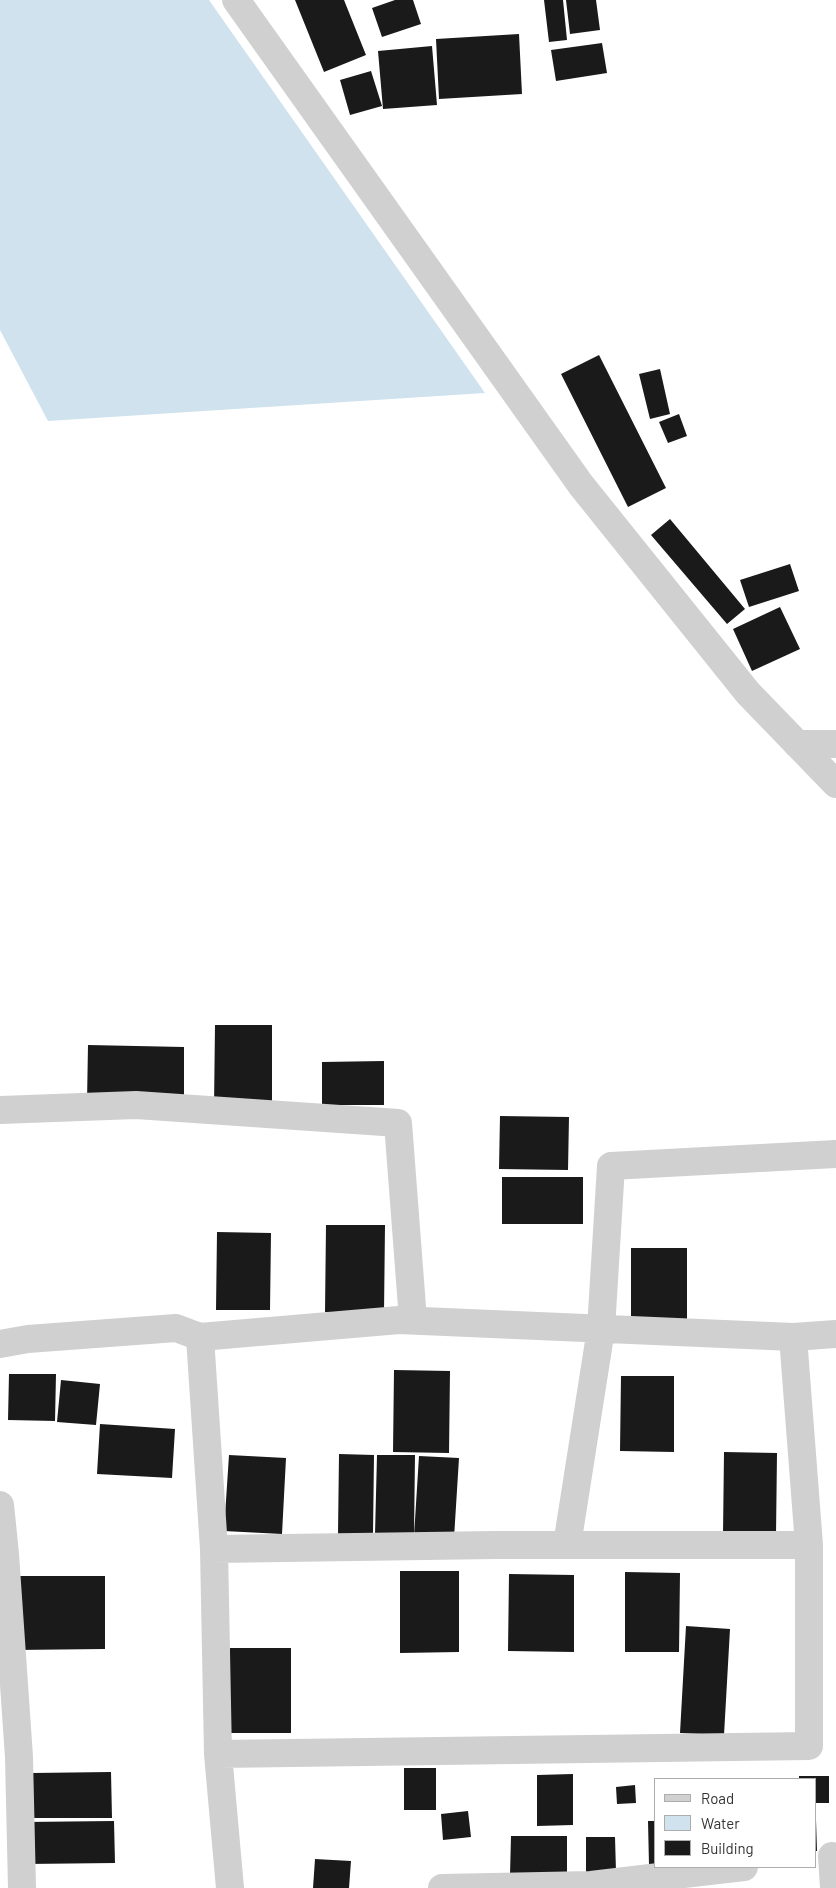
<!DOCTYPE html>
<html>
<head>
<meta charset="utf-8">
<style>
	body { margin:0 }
	#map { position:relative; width:836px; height:1888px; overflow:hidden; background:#fff; font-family:Barlow,sans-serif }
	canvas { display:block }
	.legend { position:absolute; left:654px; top:1778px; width:162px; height:90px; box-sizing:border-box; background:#fff; border:1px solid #adadad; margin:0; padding:6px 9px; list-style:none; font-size:15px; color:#333 }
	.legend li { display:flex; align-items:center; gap:10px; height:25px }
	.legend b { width:25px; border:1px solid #adadad }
</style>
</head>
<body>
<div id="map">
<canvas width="836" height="1888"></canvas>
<ul class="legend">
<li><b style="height:6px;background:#d0d0d0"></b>Road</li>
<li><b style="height:14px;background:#cfe2ee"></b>Water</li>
<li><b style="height:14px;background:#1a1a1a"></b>Building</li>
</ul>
</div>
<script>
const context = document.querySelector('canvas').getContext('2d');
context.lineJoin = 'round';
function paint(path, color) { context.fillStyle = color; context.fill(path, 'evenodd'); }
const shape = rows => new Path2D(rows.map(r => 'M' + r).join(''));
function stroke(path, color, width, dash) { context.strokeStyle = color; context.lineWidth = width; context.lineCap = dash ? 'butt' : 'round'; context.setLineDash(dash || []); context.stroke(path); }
const water = shape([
	[0,0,209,0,485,393,48,421,0,330]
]);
const building = shape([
	[295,0,344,0,366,55,324,72],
	[395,0,413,0,421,24,382,37,372,8],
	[544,0,563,0,567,40,549,42],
	[566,0,596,0,600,30,570,34],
	[519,34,522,94,439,99,436,39],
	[602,43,607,73,556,81,551,50],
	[432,46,437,105,383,109,378,51],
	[371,71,382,106,350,115,340,80],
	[599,355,666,488,628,507,561,374],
	[660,369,670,414,650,419,639,374],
	[679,414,687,436,668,443,659,422],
	[670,519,745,609,727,624,651,535],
	[790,564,799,591,749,607,740,580],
	[780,607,800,649,752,671,733,629],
	[215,1025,272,1025,272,1107,214,1107],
	[88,1045,184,1047,184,1104,87,1102],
	[384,1061,384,1105,322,1105,322,1062],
	[500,1116,569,1117,568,1170,499,1169],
	[502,1177,583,1177,583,1224,502,1224],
	[326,1225,385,1225,384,1313,325,1312],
	[217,1232,271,1233,270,1310,216,1310],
	[631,1248,687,1248,687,1322,631,1322],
	[394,1370,450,1371,449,1453,393,1452],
	[9,1374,56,1374,55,1421,8,1420],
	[621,1376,674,1376,674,1452,620,1451],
	[61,1380,100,1384,96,1425,57,1422],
	[100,1424,175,1429,172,1478,97,1474],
	[724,1452,777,1453,776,1535,723,1534],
	[339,1454,374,1455,373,1534,338,1534],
	[229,1455,286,1458,282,1534,224,1531],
	[377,1455,415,1455,414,1535,375,1534],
	[419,1456,459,1458,454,1538,414,1536],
	[400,1571,459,1571,459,1652,400,1653],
	[625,1572,680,1573,679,1652,625,1652],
	[509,1574,574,1575,574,1652,508,1651],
	[15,1576,105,1576,105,1649,15,1650],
	[686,1626,730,1629,724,1735,680,1733],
	[230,1648,291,1648,291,1733,230,1733],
	[404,1768,436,1768,436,1810,404,1810],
	[111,1772,112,1818,32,1818,32,1773],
	[573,1774,573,1825,537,1826,537,1775],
	[799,1776,829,1776,829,1803,815,1803,815,1779,799,1779],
	[635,1785,636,1803,617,1804,616,1787],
	[468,1811,471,1837,443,1840,441,1814],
	[815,1820,816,1820,817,1851,815,1851],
	[114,1821,115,1863,26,1864,25,1822],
	[648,1821,655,1821,655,1865,649,1865],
	[511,1836,567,1836,567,1876,510,1875],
	[586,1837,615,1837,616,1872,586,1872],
	[315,1859,351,1861,349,1888,313,1888]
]);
const street = shape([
	[236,0,581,485,748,693,836,784],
	[797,744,836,744],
	[0,1110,136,1105,398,1123,413,1320],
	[200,1337,214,1549,218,1754,230,1888],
	[0,1344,28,1339,176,1328,200,1337,399,1320,793,1337,836,1334],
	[0,1505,5,1554,19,1757,22,1888],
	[567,1545,601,1329,611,1166,836,1154],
	[214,1549,496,1545,809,1545],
	[218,1754,809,1746,809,1545,793,1337],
	[832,1856,834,1888],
	[442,1888,591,1885,744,1867]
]);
paint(water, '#cfe2ee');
paint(building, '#1a1a1a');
stroke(street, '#d0d0d0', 28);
</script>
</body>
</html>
